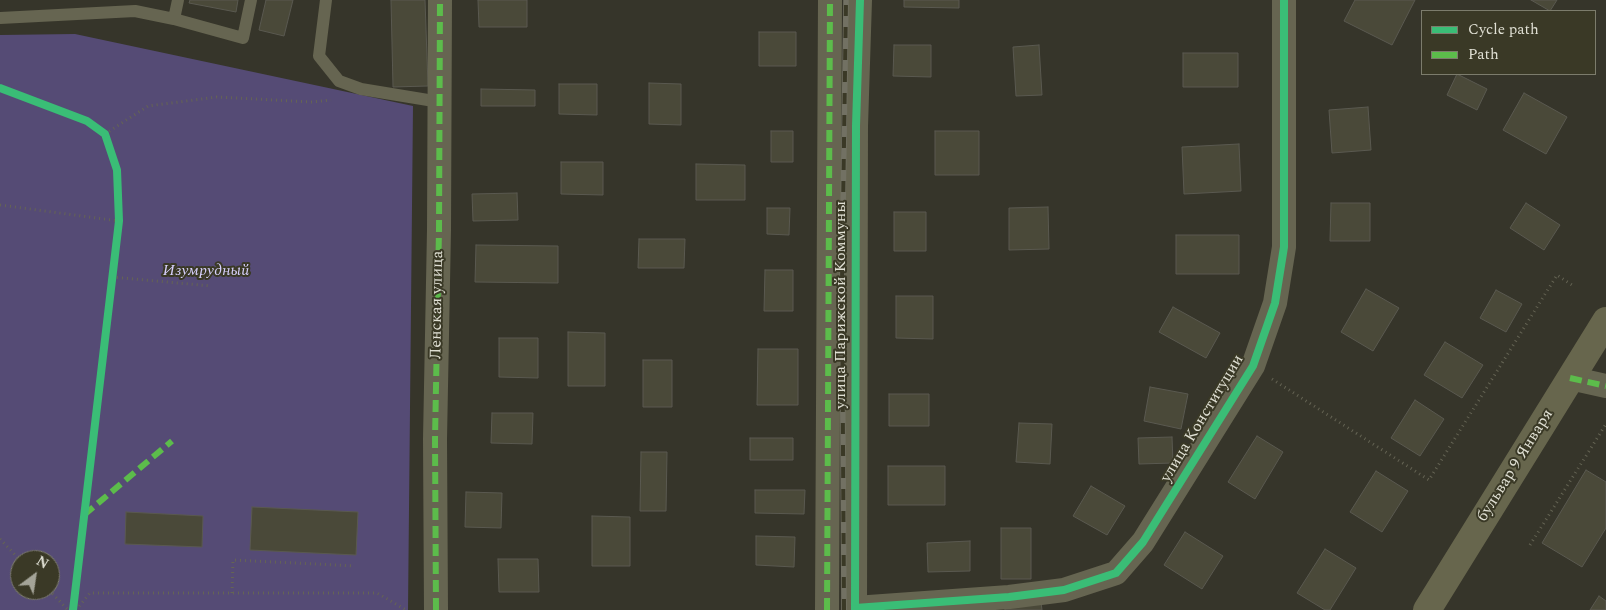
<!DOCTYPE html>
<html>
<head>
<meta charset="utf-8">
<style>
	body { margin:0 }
	#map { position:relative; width:1606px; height:610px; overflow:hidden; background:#36352a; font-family:Spectral,serif }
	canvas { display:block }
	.legend { position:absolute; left:1421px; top:10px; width:175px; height:65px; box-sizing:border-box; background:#3a3926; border:1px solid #7c7c6c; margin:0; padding:6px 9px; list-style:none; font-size:15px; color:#e0e0d4 }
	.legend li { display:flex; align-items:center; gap:10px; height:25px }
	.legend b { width:25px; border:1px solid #7c7c6c }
	.north { position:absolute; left:10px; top:550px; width:50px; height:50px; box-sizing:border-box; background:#3a3926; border:1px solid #7c7c6c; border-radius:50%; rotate:31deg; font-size:14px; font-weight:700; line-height:20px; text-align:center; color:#e0e0d4 }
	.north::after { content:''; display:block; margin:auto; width:18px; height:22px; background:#a4a498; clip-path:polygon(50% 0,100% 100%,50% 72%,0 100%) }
</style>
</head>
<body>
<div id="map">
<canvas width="1606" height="610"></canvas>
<ul class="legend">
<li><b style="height:6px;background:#3abd76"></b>Cycle path</li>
<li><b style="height:6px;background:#5cbc4b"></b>Path</li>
</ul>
<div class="north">N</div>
</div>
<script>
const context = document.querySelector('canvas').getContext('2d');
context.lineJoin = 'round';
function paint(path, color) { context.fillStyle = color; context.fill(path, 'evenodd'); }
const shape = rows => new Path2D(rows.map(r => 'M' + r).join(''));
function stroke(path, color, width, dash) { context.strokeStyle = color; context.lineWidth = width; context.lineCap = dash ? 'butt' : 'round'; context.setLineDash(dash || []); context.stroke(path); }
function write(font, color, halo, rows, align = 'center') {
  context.font = font + ' Spectral,serif'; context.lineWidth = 4; context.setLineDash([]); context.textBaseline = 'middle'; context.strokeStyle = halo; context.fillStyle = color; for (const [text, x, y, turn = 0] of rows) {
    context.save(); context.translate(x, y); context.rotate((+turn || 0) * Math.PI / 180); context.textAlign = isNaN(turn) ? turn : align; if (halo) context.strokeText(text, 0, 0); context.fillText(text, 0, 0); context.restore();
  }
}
const green = shape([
	[75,34,413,106,408,610,0,610,0,35],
	[20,560,50,560,50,590,20,590]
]);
const building = shape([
	[190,0,238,0,236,12,189,3,190,0],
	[266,0,293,0,284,36,259,30,266,0],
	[391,0,425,0,428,86,393,87,391,0],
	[478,0,527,0,527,27,479,27,478,0],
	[904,0,959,0,959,8,904,7,904,0],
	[1355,0,1415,0,1392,45,1344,21,1355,0],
	[1531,0,1557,0,1550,11,1531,0],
	[759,32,796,32,796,66,759,66,759,32],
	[894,45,931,45,931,77,893,76,894,45],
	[1039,45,1042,95,1016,96,1013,47,1039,45],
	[1183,53,1238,53,1238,87,1183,87,1183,53],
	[1457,74,1487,89,1477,110,1447,95,1457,74],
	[649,83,681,84,681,125,649,124,649,83],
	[559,84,597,84,597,115,559,114,559,84],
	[481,89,535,90,535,106,481,106,481,89],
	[1524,93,1567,117,1546,154,1503,130,1524,93],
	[1368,107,1371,150,1332,153,1329,110,1368,107],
	[771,131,793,131,793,162,771,162,771,131],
	[935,131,979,131,979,175,935,175,935,131],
	[1239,144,1241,191,1184,194,1182,147,1239,144],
	[561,162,603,162,603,195,561,194,561,162],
	[696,164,745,165,745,200,696,200,696,164],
	[517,193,518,220,473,221,472,194,517,193],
	[1331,203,1370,203,1370,241,1330,241,1331,203],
	[1526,203,1560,225,1544,250,1510,228,1526,203],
	[1048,207,1049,249,1009,250,1009,208,1048,207],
	[767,208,790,208,789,235,767,234,767,208],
	[894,212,926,212,926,251,894,251,894,212],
	[1176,235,1239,235,1239,274,1176,274,1176,235],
	[639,239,685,239,684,268,638,268,639,239],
	[476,245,558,246,558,283,475,282,476,245],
	[765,270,793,270,793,311,764,311,765,270],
	[1366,289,1399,308,1373,351,1341,332,1366,289],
	[1496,290,1522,304,1506,332,1480,318,1496,290],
	[896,296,933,296,933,339,896,338,896,296],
	[1173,307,1220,333,1206,358,1159,332,1173,307],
	[568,332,605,333,605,386,568,386,568,332],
	[499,338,538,338,538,378,499,377,499,338],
	[1445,342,1483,365,1462,398,1424,375,1445,342],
	[758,349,798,349,798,405,757,405,758,349],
	[643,360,672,360,672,407,643,407,643,360],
	[1150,387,1188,394,1181,429,1144,421,1150,387],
	[889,394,929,394,929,426,889,426,889,394],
	[1415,400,1444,419,1420,456,1391,438,1415,400],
	[492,413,533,413,532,444,491,443,492,413],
	[1019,423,1052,424,1050,464,1016,462,1019,423],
	[1257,436,1283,452,1255,499,1228,482,1257,436],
	[1172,437,1173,463,1139,464,1138,438,1172,437],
	[750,438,793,438,793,460,750,460,750,438],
	[641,452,667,452,666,511,640,511,641,452],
	[888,466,945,466,945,505,888,505,888,466],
	[1586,470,1606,482,1606,528,1582,567,1542,543,1586,470],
	[1376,471,1408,491,1382,532,1350,512,1376,471],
	[1091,486,1125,506,1107,535,1073,516,1091,486],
	[755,490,805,490,804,514,755,513,755,490],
	[466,492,502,493,501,528,465,527,466,492],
	[252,507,358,512,356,555,250,550,252,507],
	[126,512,203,516,202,547,125,544,126,512],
	[592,516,630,517,630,566,592,566,592,516],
	[1001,528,1031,528,1031,579,1001,579,1001,528],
	[1185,532,1223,556,1202,589,1164,565,1185,532],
	[756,536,795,537,794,567,756,565,756,536],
	[970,541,970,571,928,572,927,543,970,541],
	[1325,549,1356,568,1330,610,1325,610,1297,593,1325,549],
	[498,559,538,559,539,592,499,592,498,559],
	[1599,596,1606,601,1606,610,1590,610,1599,596],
	[1041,602,1042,610,1005,610,1004,606,1041,602]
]);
const path = shape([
	[105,134,148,106,217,97,312,102,331,100],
	[0,205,119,221],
	[112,277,211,286],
	[1272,379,1429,480,1557,275,1572,285],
	[0,539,20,560],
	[1530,545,1606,424],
	[49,590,68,610],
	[232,593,233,560,354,566],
	[76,610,90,593,377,593,406,610]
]);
const lane = shape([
	[326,0,319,56,339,81,361,89,440,102],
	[0,18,135,11,174,19,243,38,251,0],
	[174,19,178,0]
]);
const street = shape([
	[1570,378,1606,386],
	[855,608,1009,597,1064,590,1116,573,1143,542,1253,366,1275,303,1284,247,1284,0],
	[436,610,435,439,439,230,440,0],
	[827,610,830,0],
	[855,610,856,126,860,0]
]);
const secondary = shape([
	[1427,610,1606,321]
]);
const rail = shape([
	[844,610,842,283,846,0]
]);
const quiet = shape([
	[1570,378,1606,386],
	[84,515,172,441],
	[436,610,435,439,439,230,440,0],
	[827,610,830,0]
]);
const cycleway = shape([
	[0,88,87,121,105,134,117,170,119,221,73,610],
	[855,608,1009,597,1064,590,1116,573,1143,542,1253,366,1275,303,1284,247,1284,0],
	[855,610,856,126,860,0]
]);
const parkNames = [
	["Изумрудный",206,272]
];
const streetNames = [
	["Ленская улица",438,305,-89],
	["улица Парижской Коммуны",842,305,-90],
	["улица Конституции",1203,419,-59],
	["бульвар 9 Января",1516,466,-58]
];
paint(green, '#554b75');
paint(building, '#4a4939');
stroke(building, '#5a5950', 1);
stroke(path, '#656454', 3, [1, 4]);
stroke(lane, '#666551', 12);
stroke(street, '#666551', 24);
stroke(secondary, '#67664d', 28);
stroke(rail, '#727163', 5.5);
stroke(rail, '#3a3926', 4, [11]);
stroke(quiet, '#5cbc4b', 6, [12, 6]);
stroke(cycleway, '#3abd76', 8);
write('italic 16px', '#d7d0fd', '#3a3926', parkNames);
write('16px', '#e0e0d4', '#3a3926', streetNames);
</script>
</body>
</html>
